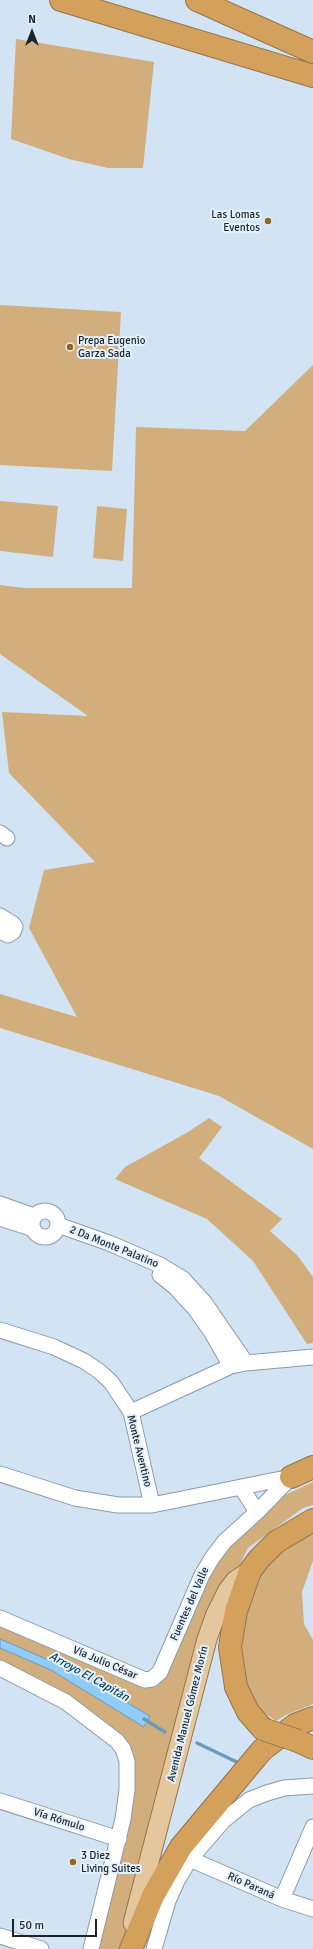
<!DOCTYPE html>
<html>
<head>
<meta charset="utf-8">
<style>
	body { margin:0 }
	#map { position:relative; width:313px; height:1949px; overflow:hidden; background:#d2e4f3; font-family:Signika,sans-serif }
	canvas { display:block }
	.north { position:absolute; left:12px; top:12px; width:40px; height:40px; -webkit-text-stroke:3px #e2f1fd; paint-order:stroke; rotate:0deg; font-size:11px; font-weight:700; line-height:16px; text-align:center; color:#1e242a }
	.north::after { content:''; display:block; margin:auto; width:14px; height:18px; background:#1e242a; clip-path:polygon(50% 0,100% 100%,50% 72%,0 100%) }
	.scale { position:absolute; left:12px; top:1919px; width:85px; height:18px; box-sizing:border-box; border:2px solid #1e242a; border-top:0; padding-left:5px; font-size:12px; line-height:14px; white-space:nowrap; color:#1e242a; -webkit-text-stroke:3px #e2f1fd; paint-order:stroke }
</style>
</head>
<body>
<div id="map">
<canvas width="313" height="1949"></canvas>
<div class="north">N</div>
<div class="scale">50 m</div>
</div>
<script>
const context = document.querySelector('canvas').getContext('2d');
context.lineJoin = 'round';
function paint(path, color) { context.fillStyle = color; context.fill(path, 'evenodd'); }
const shape = rows => new Path2D(rows.map(r => 'M' + r).join(''));
function stroke(path, color, width, dash) { context.strokeStyle = color; context.lineWidth = width; context.lineCap = dash ? 'butt' : 'round'; context.setLineDash(dash || []); context.stroke(path); }
function write(font, color, halo, rows, align = 'center') {
  context.font = font + ' Signika,sans-serif'; context.lineWidth = 4; context.setLineDash([]); context.textBaseline = 'middle'; context.strokeStyle = halo; context.fillStyle = color; for (const [text, x, y, turn = 0] of rows) {
    context.save(); context.translate(x, y); context.rotate((+turn || 0) * Math.PI / 180); context.textAlign = isNaN(turn) ? turn : align; if (halo) context.strokeText(text, 0, 0); context.fillText(text, 0, 0); context.restore();
  }
}
const green = shape([
	[16,39,154,62,143,168,108,168,69,159,11,139],
	[0,305,121,312,112,471,0,465],
	[313,365,313,1149,219,1096,0,1028,0,994,77,1017,29,928,44,870,95,862,9,773,2,712,88,716,0,654,0,585,24,588,132,588,136,427,245,431],
	[0,501,58,506,53,557,0,551],
	[97,506,127,509,123,561,93,558],
	[209,1118,222,1127,199,1158,282,1219,270,1231,297,1255,313,1277,313,1343,307,1344,253,1261,207,1219,115,1179,125,1167,188,1132],
	[313,1482,313,1505,303,1508,248,1548,216,1614,127,1949,92,1949,127,1790,117,1741,0,1668,0,1618,144,1679,160,1672,202,1575,257,1512,289,1493],
	[313,1523,313,1561,302,1592,304,1624,313,1640,313,1704,286,1715,276,1721,256,1707,241,1679,239,1608,259,1566]
]);
const water = shape([
	[0,1639,67,1668,150,1716,144,1727,51,1670,0,1648,0,1639]
]);
const stream = shape([
	[144,1719,165,1732],
	[197,1743,241,1764]
]);
const minor = shape([
	[0,833,7,838],
	[0,916,13,924,15,927,13,932,8,935,0,931],
	[0,1204,34,1216],
	'32 1224a13 13 0 1 1 26 0a13 13 0 1 1-26 0Z',
	[0,1218,31,1228],
	[58,1225,109,1243,160,1265,183,1279,204,1302,246,1363],
	[160,1275,175,1287,196,1310,212,1333,231,1366],
	[0,1330,54,1347,84,1361,99,1371,111,1382,131,1412,152,1505],
	[131,1412,231,1366,246,1363,313,1357],
	[0,1474,75,1498,118,1505,152,1505,291,1477],
	[241,1487,257,1512],
	[0,1618,145,1680,152,1679,160,1672,202,1575,212,1558,224,1542,257,1512,291,1477],
	[0,1668,66,1702,117,1741,123,1749,127,1761,127,1790,123,1819,91,1949],
	[0,1801,119,1839],
	[190,1859,282,1899,313,1909],
	[282,1899,313,1827],
	[0,1936,41,1949],
	[154,1949,168,1901,177,1881,190,1859,223,1821,249,1800,267,1793,284,1788,313,1786]
]);
const major = shape([
	[133,1923,207,1639,216,1614,228,1590,235,1581,250,1571]
]);
const highway = shape([
	[61,0,313,76],
	[197,0,313,52],
	[291,1477,313,1467],
	[263,1729,248,1712,236,1687,230,1647,236,1611,250,1571,259,1559,276,1542,313,1520],
	[298,1741,313,1748],
	[131,1949,153,1896,181,1847,262,1750,295,1725,313,1718]
]);
const highwayBridge = shape([
	[263,1729,298,1741]
]);
const markers = [
	[268,221,4,"#976718"],
	[70,347,4,"#976718"],
	[73,1862,4,"#976718"]
];
const poiNames = [
	["Las Lomas",260,215,"right"],
	["Eventos",260,228,"right"],
	["Prepa Eugenio",78,341],
	["Garza Sada",78,354],
	["3 Diez",81,1856],
	["Living Suites",81,1869]
];
const streetNames = [
	["2 Da Monte Palatino",114,1247,22],
	["Monte Aventino",139,1451,76],
	["Fuentes del Valle",190,1604,-66],
	["Vía Julio César",105,1663,23],
	["Avenida Manuel Gómez Morín",188,1714,-76],
	["Vía Rómulo",59,1820,18],
	["Río Paraná",251,1886,24]
];
const waterNames = [
	["Arroyo El Capitán",89,1677,29]
];
paint(green, '#d3ae7d');
paint(water, '#90ccf8');
stroke(water, '#6e9aba', 1);
stroke(stream, '#6e9aba', 3.5);
stroke(minor, '#899aa8', 17);
stroke(major, '#94754a', 21);
stroke(highway, '#94754a', 24);
stroke(minor, '#fff', 15);
stroke(major, '#e5c79d', 19);
stroke(highway, '#d3a15b', 22);
stroke(highwayBridge, '#94754a', 24, []);
stroke(highwayBridge, '#d3a15b', 22);
for (const [x, y, r, color] of markers) { const dot = new Path2D(); dot.arc(x, y, r, 0, 2 * Math.PI); context.fillStyle = color; context.fill(dot); stroke(dot, '#e2f1fd', 1.5); }
write('11px', '#1e242a', '#e2f1fd', poiNames, 'left');
write('11px', '#1e242a', '#e2f1fd', streetNames);
write('italic 12px', '#11405d', '#e2f1fd', waterNames);
</script>
</body>
</html>
